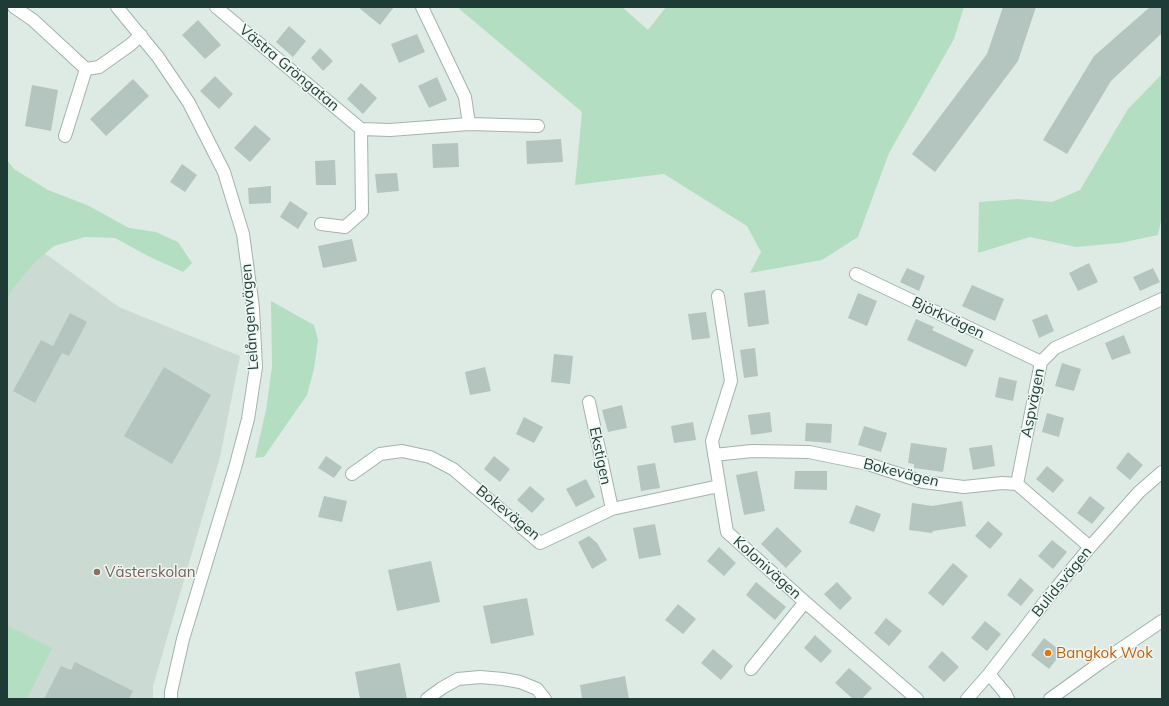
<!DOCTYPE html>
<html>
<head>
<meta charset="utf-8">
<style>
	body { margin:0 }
	#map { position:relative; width:1169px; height:706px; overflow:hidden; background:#deebe5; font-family:Mulish,sans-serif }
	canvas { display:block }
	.frame { position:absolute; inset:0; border:8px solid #1e3b35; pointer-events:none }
</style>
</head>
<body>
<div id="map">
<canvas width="1169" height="706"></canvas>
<div class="frame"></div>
</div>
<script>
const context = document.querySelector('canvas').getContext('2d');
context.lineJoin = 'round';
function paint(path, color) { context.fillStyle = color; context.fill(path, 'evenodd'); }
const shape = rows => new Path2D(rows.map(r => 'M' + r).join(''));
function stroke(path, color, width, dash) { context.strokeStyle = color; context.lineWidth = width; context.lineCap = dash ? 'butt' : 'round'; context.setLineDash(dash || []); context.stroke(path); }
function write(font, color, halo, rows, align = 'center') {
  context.font = font + ' Mulish,sans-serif'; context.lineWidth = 3; context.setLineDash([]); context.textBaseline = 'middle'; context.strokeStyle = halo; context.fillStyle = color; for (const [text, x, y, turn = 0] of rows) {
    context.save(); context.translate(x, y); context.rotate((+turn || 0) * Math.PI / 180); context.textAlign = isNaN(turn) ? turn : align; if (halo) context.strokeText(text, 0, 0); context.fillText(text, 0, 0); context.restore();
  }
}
const built = shape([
	[7,226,119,307,240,356,220,457,153,686,153,699,7,699]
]);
const green = shape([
	[457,7,622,7,648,30,666,7,964,7,954,39,889,153,858,237,822,260,750,273,761,252,747,226,664,174,575,185,582,112],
	[1162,74,1162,216,1158,235,1120,243,1076,247,1030,237,978,253,979,202,1018,199,1052,202,1080,190,1128,109],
	[7,160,14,169,48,190,87,205,129,228,156,232,178,242,192,263,183,272,148,256,115,238,85,237,54,246,34,263,13,288,7,300],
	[271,301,314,325,318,340,314,369,307,395,264,457,255,458,266,410,272,367],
	[7,625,52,648,27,699,7,699]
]);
const building = shape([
	[358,7,394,7,380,25],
	[1003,7,1036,7,1018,61,935,172,912,154,987,54],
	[1150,7,1162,7,1162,33,1111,81,1067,154,1043,140,1094,56],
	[198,20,221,45,205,59,182,35],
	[289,26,306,41,293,57,276,42],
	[417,34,425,52,399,63,391,44],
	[320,48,333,61,323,71,311,58],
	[215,76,233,94,219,109,200,91],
	[437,77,447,100,429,108,418,86],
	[133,79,149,96,106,136,90,119],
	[361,83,377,98,363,114,347,99],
	[32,85,58,90,51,131,25,126],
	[255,125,271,139,250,162,234,148],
	[561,139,563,162,527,164,526,141],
	[458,143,459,167,433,168,432,144],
	[335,160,336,185,316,185,315,161],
	[182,164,197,175,185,192,170,182],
	[397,173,399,191,377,193,375,174],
	[271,186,271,203,249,204,248,188],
	[290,201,308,213,298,229,280,217],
	[352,239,357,261,323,268,318,246],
	[1089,263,1098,282,1078,291,1069,273],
	[907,268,925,276,919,291,900,282],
	[1153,268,1160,282,1140,291,1133,277],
	[972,285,1004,299,995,321,962,306],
	[765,290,769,324,748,327,744,293],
	[858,293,877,301,867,326,848,318],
	[706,312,710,338,692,340,688,314],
	[70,313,87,322,69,356,62,353,35,403,13,391,41,340,53,346],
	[1047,314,1054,331,1039,338,1032,320],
	[916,319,934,327,932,330,974,350,966,367,907,340],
	[1124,335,1131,353,1112,360,1105,343],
	[755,348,758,376,744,378,740,350],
	[554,354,573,356,570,384,551,382],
	[1062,363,1081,369,1074,391,1055,386],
	[164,367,211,395,172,464,124,436],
	[485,367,491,391,470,395,465,372],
	[999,377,1017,381,1013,401,995,397],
	[622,405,627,428,608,432,602,410],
	[770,412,772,432,751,435,748,415],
	[1047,413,1064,418,1059,437,1042,432],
	[524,417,543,427,534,443,516,434],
	[693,422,696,440,674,443,671,426],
	[806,423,832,424,831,443,805,441],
	[864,426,887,433,881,452,858,445],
	[911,443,947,448,943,472,914,468,914,464,908,463],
	[992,445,995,466,973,470,969,448],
	[1128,452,1143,465,1130,480,1116,468],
	[326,456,342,467,334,478,318,468],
	[494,456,510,469,500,482,484,469],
	[655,463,660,488,641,491,637,466],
	[1047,466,1064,480,1053,493,1036,479],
	[757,471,765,511,744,515,736,475],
	[795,471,827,471,827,490,794,489],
	[586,479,595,497,576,507,566,489],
	[530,486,545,499,532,513,517,500],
	[324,496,347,501,342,522,318,517],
	[1090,496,1105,508,1092,524,1077,513],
	[962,501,966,526,933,531,932,533,909,530,912,503,932,506],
	[856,505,881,514,874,532,849,523],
	[988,521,1003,534,990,549,975,536],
	[655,524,661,555,639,559,633,528],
	[777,527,802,551,786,568,761,544],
	[589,536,597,543,607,560,592,569,578,542],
	[1052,540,1067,552,1053,569,1038,556],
	[719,547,736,563,724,576,707,561],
	[431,561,440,602,397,611,388,570],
	[953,563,968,576,943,606,928,593],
	[1020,578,1034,590,1021,606,1007,595],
	[756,582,786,607,775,620,746,595],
	[837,582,852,598,840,610,824,594],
	[527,598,534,635,491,644,483,606],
	[678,604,696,619,683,634,665,620],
	[886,618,902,631,889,646,874,633],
	[985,621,1001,634,987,651,971,638],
	[815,635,832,651,821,663,804,648],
	[1044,638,1062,652,1049,669,1031,655],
	[713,649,733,666,721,680,701,663],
	[942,651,959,667,944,682,928,667],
	[75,662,133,691,129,699,44,699,61,666,71,670],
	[400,663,407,699,360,699,355,672],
	[849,668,872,688,862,699,853,699,835,683],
	[625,676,629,699,582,699,580,685]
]);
const minor = shape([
	[14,7,33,20,86,69],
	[117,7,158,57,189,103,224,172,243,234,253,308,256,367,248,419,235,468,183,639,171,692,171,699],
	[216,7,361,129,390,130,469,124,538,126],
	[422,7,465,97,469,124],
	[65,136,86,69,99,67,130,45,141,35],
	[321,224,345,227,362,212,361,129],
	[856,274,1041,362],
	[718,296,731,381,712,441,727,532,805,602,917,699],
	[589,402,612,509],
	[714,455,752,451,809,452,868,464,923,482,964,487,1002,483,1017,484,1090,547],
	[352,474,380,454,402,451,430,457,453,469,540,543,612,509,719,486],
	[1017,484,1041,362,1055,348,1162,299],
	[751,669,805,602],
	[427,699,442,688,458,679,480,677,503,679,520,682,537,689,545,699],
	[967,699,989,674],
	[1008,699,1005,693,989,674,1047,599,1090,547,1139,492,1162,472],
	[1050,699,1100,663,1162,621]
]);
const markers = [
	[97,572,4,"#8d6e63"],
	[1048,653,4,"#e8710a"]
];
const streetNames = [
	["Västra Gröngatan",289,68,40],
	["Lelångenvägen",250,317,-94],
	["Björkvägen",948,318,25],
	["Aspvägen",1033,403,-79],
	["Ekstigen",600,456,78],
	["Bokevägen",901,473,14],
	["Bokevägen",508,513,39],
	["Kolonivägen",767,568,42],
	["Bulidsvägen",1062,582,-51]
];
const educationNames = [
	["Västerskolan",105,572]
];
const foodNames = [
	["Bangkok Wok",1056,653]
];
paint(built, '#ccdad4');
paint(green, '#b4dec1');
paint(building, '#b3c5be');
stroke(minor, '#a1b3ad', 14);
stroke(minor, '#fff', 12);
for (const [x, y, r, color] of markers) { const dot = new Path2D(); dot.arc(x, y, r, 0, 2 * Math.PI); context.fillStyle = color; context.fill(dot); stroke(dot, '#eef7f3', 1.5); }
write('15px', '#1e3b35', '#eef7f3', streetNames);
write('15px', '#785e54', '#eef7f3', educationNames, 'left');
write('15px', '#c56008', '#eef7f3', foodNames, 'left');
</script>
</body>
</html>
